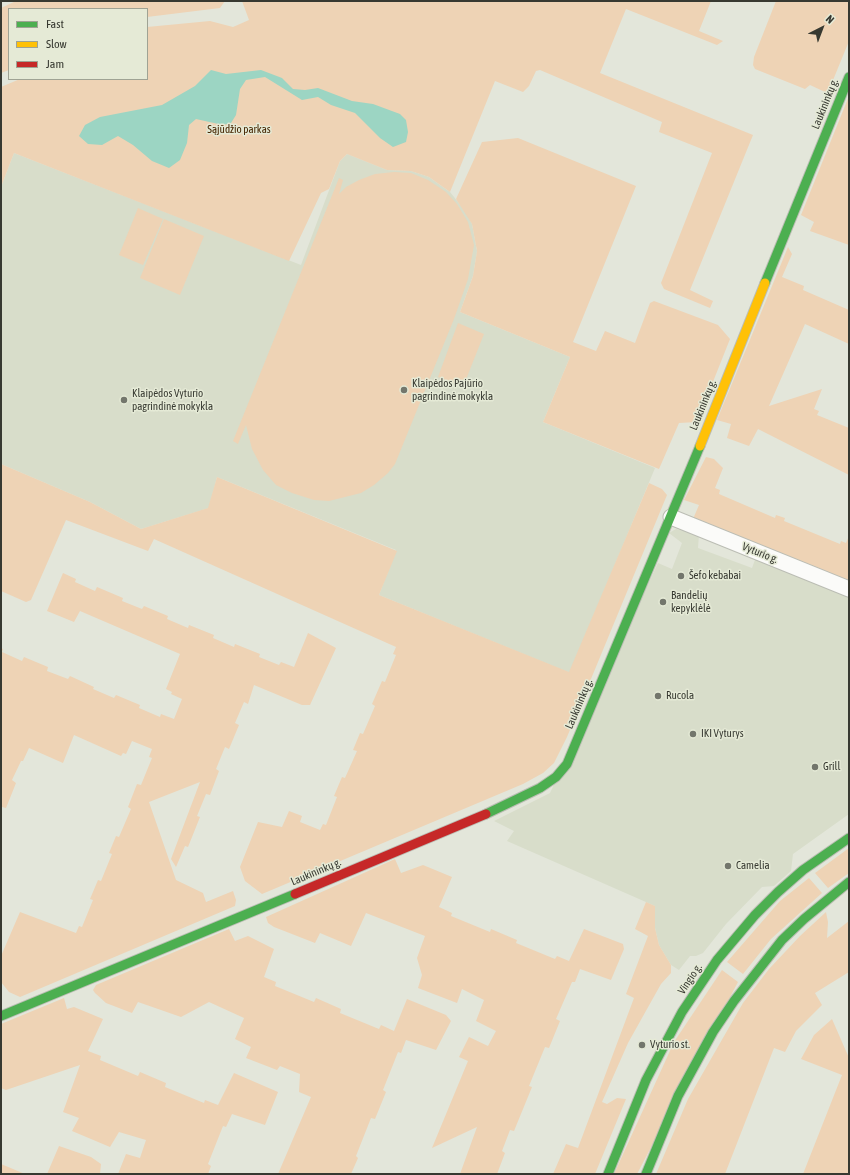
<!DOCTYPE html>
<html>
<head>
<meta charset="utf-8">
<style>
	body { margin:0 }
	#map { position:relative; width:850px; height:1175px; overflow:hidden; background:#e3e6da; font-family:"Asap Condensed",sans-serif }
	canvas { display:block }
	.frame { position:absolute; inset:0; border:2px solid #373931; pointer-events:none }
	.legend { position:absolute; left:8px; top:8px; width:140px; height:72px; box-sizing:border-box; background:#e5ead6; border:1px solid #9fa394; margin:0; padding:5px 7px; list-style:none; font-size:12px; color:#373931 }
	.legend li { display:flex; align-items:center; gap:8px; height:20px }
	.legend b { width:20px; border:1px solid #9fa394 }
	.north { position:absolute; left:802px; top:8px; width:40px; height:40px; -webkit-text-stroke:3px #e5ead6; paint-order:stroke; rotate:42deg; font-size:11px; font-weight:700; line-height:16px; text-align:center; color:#373931 }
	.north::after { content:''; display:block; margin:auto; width:14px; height:18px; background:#373931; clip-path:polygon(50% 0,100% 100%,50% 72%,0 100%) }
</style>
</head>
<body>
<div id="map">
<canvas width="850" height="1175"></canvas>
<div class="frame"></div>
<ul class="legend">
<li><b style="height:5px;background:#4caf50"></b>Fast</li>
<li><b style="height:5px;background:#ffc107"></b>Slow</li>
<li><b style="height:5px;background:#c62828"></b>Jam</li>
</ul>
<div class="north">N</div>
</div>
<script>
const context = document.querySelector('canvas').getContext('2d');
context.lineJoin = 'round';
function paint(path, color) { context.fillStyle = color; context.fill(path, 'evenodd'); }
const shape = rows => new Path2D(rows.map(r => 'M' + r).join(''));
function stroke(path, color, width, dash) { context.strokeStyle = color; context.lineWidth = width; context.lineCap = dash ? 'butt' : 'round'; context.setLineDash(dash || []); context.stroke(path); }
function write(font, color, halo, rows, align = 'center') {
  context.font = font + ' "Asap Condensed",sans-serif'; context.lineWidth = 3; context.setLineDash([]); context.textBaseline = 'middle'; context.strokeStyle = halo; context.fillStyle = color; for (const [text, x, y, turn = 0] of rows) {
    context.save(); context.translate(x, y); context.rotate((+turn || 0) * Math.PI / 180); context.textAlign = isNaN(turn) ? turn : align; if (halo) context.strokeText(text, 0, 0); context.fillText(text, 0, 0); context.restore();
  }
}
const built = shape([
	[14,153,301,265,340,161,347,154,387,170,411,171,429,177,450,192,466,212,472,224,477,251,473,276,460,312,570,357,543,422,655,468,570,673,379,595,396,550,217,477,209,508,141,529,90,502,1,464,1,187],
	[676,529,699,534,698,548,752,568,756,557,849,597,849,814,793,854,791,871,774,886,762,887,726,924,703,953,696,956,690,956,679,970,671,965,659,945,655,928,655,906,507,841,514,831,494,821,550,793,658,563,672,569,682,543,669,533]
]);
const green = shape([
	[16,1,206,2,225,1,220,8,147,17,147,9,9,9,9,70,1,73,1,8],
	[242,1,711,1,699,31,723,41,717,45,626,9,600,73,753,135,690,290,713,301,710,308,664,289,661,283,712,153,659,132,662,122,540,70,536,71,529,86,523,92,495,81,450,192,429,177,411,171,387,170,347,154,340,161,329,189,321,193,289,261,14,153,1,187,1,87,20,79,147,79,147,27,210,21,233,27,249,20],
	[776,1,849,1,849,41,829,90,825,92,810,85,805,89,755,69,753,65,754,57],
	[849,96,849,245,810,231,814,222,801,215],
	[518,138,636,186,573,342,596,351,605,331,635,343,650,303,654,301,718,325,730,339,697,422,679,423,659,469,543,422,570,357,460,312,473,276,477,251,472,224,456,199,482,142],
	[394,172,411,173,428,180,446,192,457,204,468,222,474,245,468,279,454,319,395,464,388,473,374,485,361,493,329,501,314,500,292,493,276,485,263,470,252,449,246,425,238,444,233,441,339,178,343,180,339,194,346,187,359,180,375,174],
	[138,208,163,219,143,265,119,255],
	[164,219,204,236,180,295,140,278],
	[788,247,792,254,782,277,804,286,803,290,849,310,849,344,805,324,769,406,822,389,814,409,819,411,817,415,849,428,849,475,758,429,749,446,727,438,731,424,717,420],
	[458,323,484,334,463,387,438,377],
	[706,457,714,459,723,468,715,488,720,490,719,494,775,518,776,515,785,518,784,521,840,544,841,541,846,543,849,536,849,581,693,519,699,505,684,500],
	[1,464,90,502,141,529,208,508,217,477,397,551,379,595,569,672,649,483,662,489,667,495,567,737,554,763,543,773,523,784,262,894,245,881,240,867,258,822,282,827,289,811,302,816,300,822,320,830,323,824,326,825,337,797,334,796,342,777,345,778,357,751,353,750,360,733,363,734,375,706,372,704,382,681,385,682,396,655,393,654,396,647,154,539,148,551,66,520,31,600,26,602,1,591],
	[63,573,76,579,75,582,95,591,97,587,123,598,122,601,142,609,144,606,168,616,167,619,188,628,189,625,214,635,213,638,234,647,235,644,260,654,259,657,279,665,281,662,294,667,308,633,336,648,310,705,302,705,254,685,248,704,244,702,235,723,239,725,229,749,225,747,216,769,219,771,210,795,206,794,197,816,200,817,188,847,185,846,176,867,171,859,200,782,149,802,176,880,203,893,206,902,233,891,236,900,235,906,20,997,9,992,1,982,1,956,20,912,76,933,79,926,82,927,93,900,90,899,98,880,101,881,112,854,109,853,116,836,119,837,131,809,128,807,137,784,141,785,152,758,149,757,152,749,132,741,126,754,123,753,121,756,74,735,63,763,29,748,23,761,21,761,12,780,16,783,6,808,2,807,1,810,1,648,3,649,2,652,22,661,24,657,48,667,47,671,68,679,70,676,94,687,93,689,114,698,116,695,140,705,139,708,160,717,161,714,174,719,182,699,171,694,172,692,166,689,180,654,80,611,74,622,47,611],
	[849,848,849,873,828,888,815,873],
	[395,859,401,873,423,865,452,877,439,907,452,913,451,916,490,932,491,929,517,940,516,943,555,959,557,956,569,961,584,929,623,944,624,949,611,980,580,969,575,982,572,982,556,1019,560,1021,549,1048,545,1047,529,1086,532,1087,514,1131,510,1130,502,1151,505,1153,497,1174,460,1174,477,1127,432,1148,468,1061,459,1057,469,1037,488,1046,496,1031,476,1021,484,1000,462,989,457,1003,418,988,422,975,417,958,425,936,366,913,351,946,320,933,315,943,274,927,268,923,266,917],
	[809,878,822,893,771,939,743,974,727,962,780,901],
	[646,902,655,906,655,928,659,945,671,965,671,973,661,984,628,1043,602,1102,607,1104,617,1098,626,1099,595,1174,553,1174,566,1144,578,1148,634,998,626,994,648,936,635,929],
	[826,912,828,922,827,938,849,921,849,972,815,993,822,1005,796,1031,785,1052,774,1048,725,1174,656,1174,688,1099,743,1003,769,969,800,936],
	[229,929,235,941,248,936,274,949,264,977,276,982,275,986,314,1002,316,998,341,1009,340,1013,379,1029,381,1025,394,1031,407,999,446,1015,451,1021,436,1050,406,1040,401,1053,398,1052,383,1090,386,1092,375,1119,371,1118,356,1156,358,1158,351,1174,278,1174,311,1097,299,1092,300,1074,280,1066,277,1070,246,1058,251,1047,235,1039,244,1018,209,1002,181,1017,138,1002,132,1013,106,1003,95,993,93,990,96,985],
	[722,970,738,982,637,1174,614,1174,674,1042],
	[64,998,67,1009,74,1007,103,1019,88,1051,101,1056,100,1060,138,1076,140,1072,166,1083,165,1087,204,1103,205,1100,218,1105,234,1073,278,1092,265,1125,232,1114,226,1127,223,1126,208,1164,211,1166,208,1174,118,1174,126,1154,140,1158,146,1140,119,1132,110,1147,72,1131,79,1118,63,1112,80,1065,6,1090,1,1088,1,1024],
	[832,1019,849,1058,849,1174,803,1174,842,1075,801,1059,814,1035],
	[59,1146,91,1157,101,1164,100,1174,47,1174],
	[1,1164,25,1174,1,1174]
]);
const water = shape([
	[211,70,226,74,261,70,282,78,293,89,305,90,318,88,352,101,373,104,400,114,406,120,408,132,406,142,393,147,380,138,355,113,331,105,318,97,302,100,265,77,246,80,240,89,236,115,231,123,223,125,196,119,189,125,187,143,180,160,169,168,152,161,133,145,118,136,102,145,88,144,79,136,85,125,100,117,162,105,195,86]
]);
const street = shape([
	[671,517,849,589]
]);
const fast = shape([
	[765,283,849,77],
	[486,814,540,788,556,777,567,764,700,446],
	[1,1016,295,894],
	[608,1174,646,1080,682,1012,717,960,755,915,778,892,803,870,849,838],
	[646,1174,678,1096,713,1032,734,1001,782,940,804,919,849,882]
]);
const slow = shape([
	[700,446,765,283]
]);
const jam = shape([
	[295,894,486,814]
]);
const markers = [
	[404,390,4,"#73766c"],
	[124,400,4,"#73766c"],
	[681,576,4,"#73766c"],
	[663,602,4,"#73766c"],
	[658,696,4,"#73766c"],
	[693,734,4,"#73766c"],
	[815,767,4,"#73766c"],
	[728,866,4,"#73766c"],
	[642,1045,4,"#73766c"]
];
const streetNames = [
	["Laukininkų g.",825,104,-68],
	["Laukininkų g.",703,405,-68],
	["Vyturio g.",760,553,22],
	["Laukininkų g.",579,704,-67],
	["Laukininkų g.",316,872,-23],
	["Vingio g.",690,979,-56]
];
const parkNames = [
	["Sąjūdžio parkas",239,130]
];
const poiNames = [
	["Klaipėdos Pajūrio",412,384],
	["pagrindinė mokykla",412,397],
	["Klaipėdos Vyturio",132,394],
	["pagrindinė mokykla",132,407],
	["Šefo kebabai",689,576],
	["Bandelių",671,596],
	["kepyklėlė",671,609],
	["Rucola",666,696],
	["IKI Vyturys",701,734],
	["Grill",823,767],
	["Camelia",736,866],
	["Vyturio st.",650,1045]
];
paint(built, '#d8ddca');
paint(green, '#eed3b5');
paint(water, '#9cd5c3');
stroke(street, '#bbbdb4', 17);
stroke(fast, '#bbbdb4', 11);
stroke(slow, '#bbbdb4', 11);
stroke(jam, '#bbbdb4', 11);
stroke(street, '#fbfbf9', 15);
stroke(fast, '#4caf50', 9);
stroke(slow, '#ffc107', 9);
stroke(jam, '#c62828', 9);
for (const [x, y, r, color] of markers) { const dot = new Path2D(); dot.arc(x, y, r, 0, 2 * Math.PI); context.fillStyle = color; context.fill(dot); stroke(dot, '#e5ead6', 1.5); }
write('11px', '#373931', '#e5ead6', streetNames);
write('11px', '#462500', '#e5ead6', parkNames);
write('11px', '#373931', '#e5ead6', poiNames, 'left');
</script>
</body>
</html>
